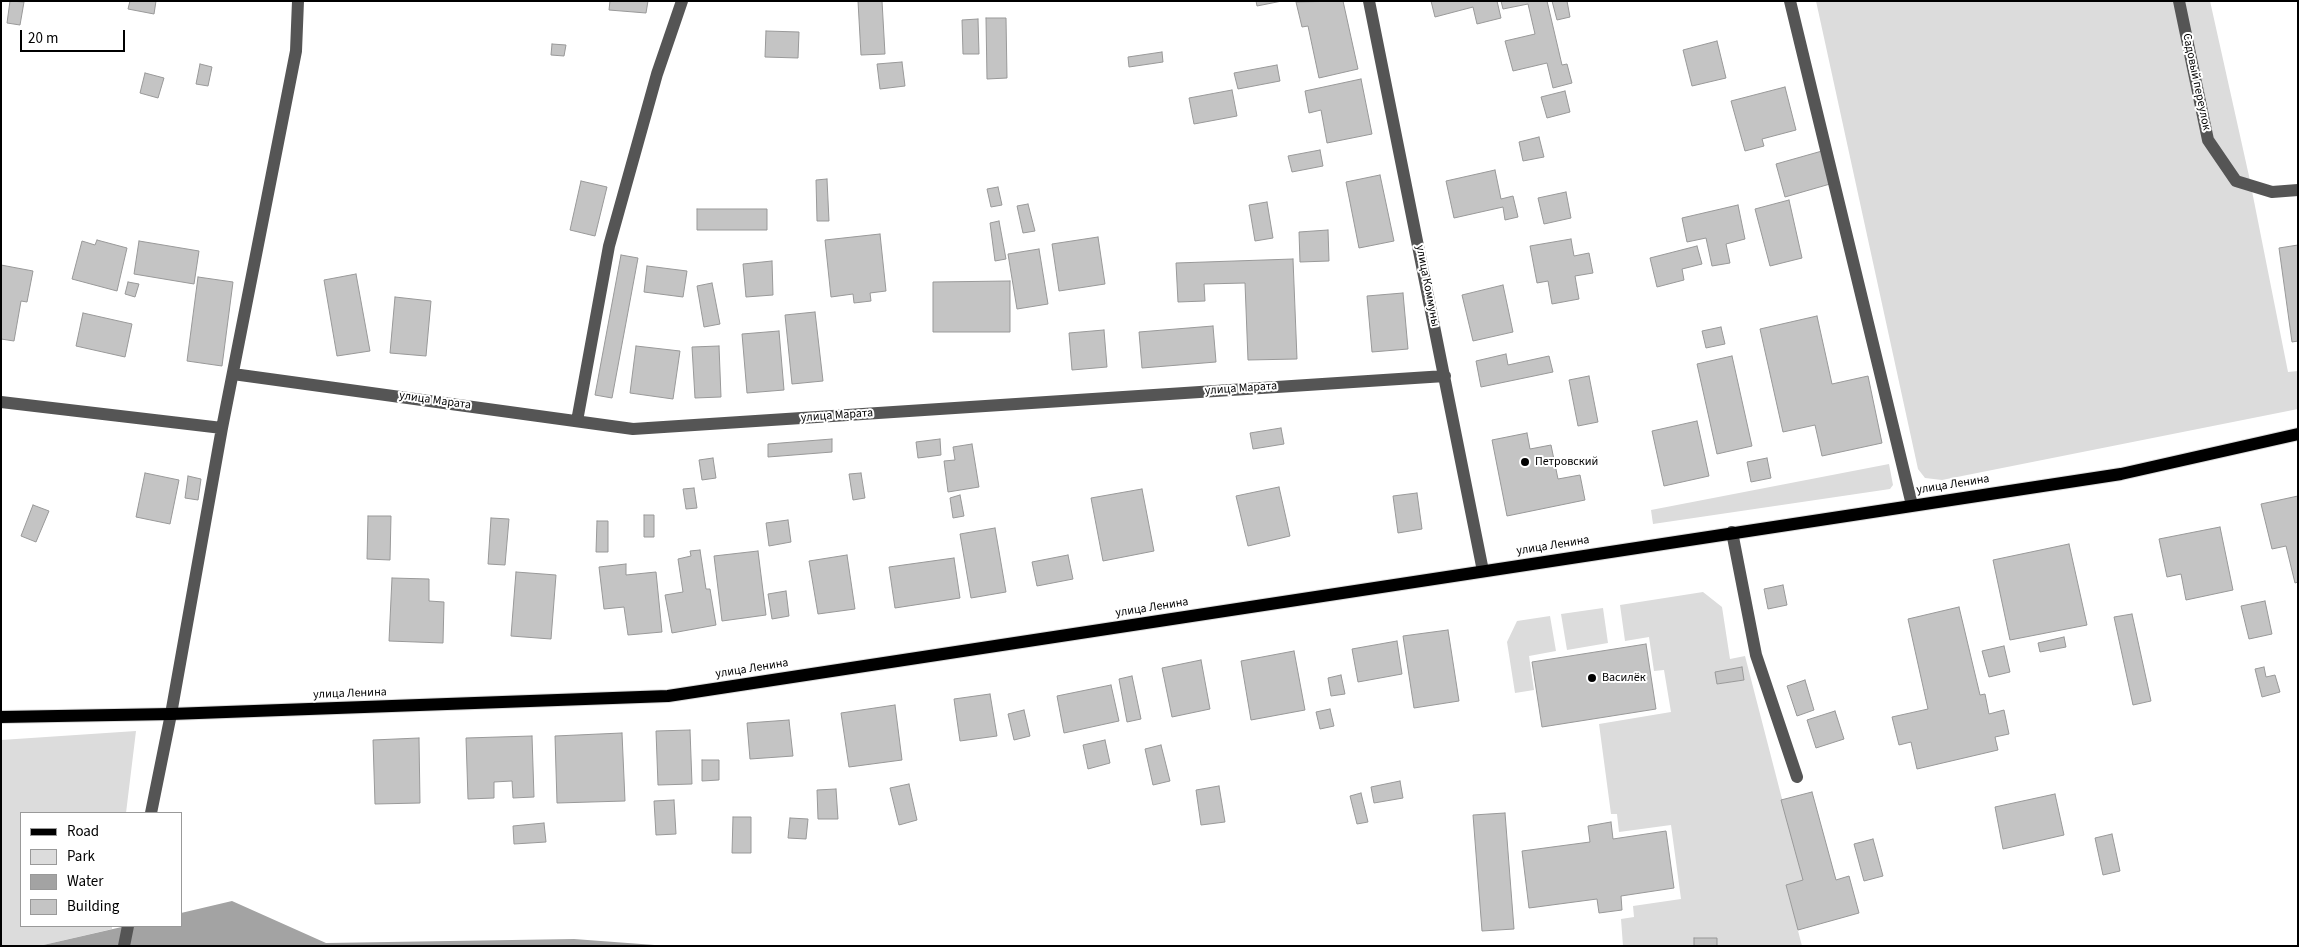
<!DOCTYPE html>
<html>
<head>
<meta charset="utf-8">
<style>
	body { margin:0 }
	#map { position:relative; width:2299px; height:947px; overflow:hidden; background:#fff; font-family:"Source Sans 3",sans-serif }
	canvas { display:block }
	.frame { position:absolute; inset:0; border:2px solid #000; pointer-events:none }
	.legend { position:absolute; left:20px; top:812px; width:162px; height:115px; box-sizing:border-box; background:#fff; border:1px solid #999; margin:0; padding:6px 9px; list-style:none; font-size:15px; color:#000 }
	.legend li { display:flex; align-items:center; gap:10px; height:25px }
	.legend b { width:25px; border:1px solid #999 }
	.scale { position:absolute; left:20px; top:30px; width:105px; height:22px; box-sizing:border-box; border:2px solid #000; border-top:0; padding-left:6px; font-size:15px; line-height:18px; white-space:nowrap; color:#000; -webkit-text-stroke:4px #fff; paint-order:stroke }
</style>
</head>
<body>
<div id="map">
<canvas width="2299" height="947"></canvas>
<div class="frame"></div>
<ul class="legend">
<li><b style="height:6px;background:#000"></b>Road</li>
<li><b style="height:14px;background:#dcdcdc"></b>Park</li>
<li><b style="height:14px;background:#a3a3a3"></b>Water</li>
<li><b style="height:14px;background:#c4c4c4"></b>Building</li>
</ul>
<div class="scale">20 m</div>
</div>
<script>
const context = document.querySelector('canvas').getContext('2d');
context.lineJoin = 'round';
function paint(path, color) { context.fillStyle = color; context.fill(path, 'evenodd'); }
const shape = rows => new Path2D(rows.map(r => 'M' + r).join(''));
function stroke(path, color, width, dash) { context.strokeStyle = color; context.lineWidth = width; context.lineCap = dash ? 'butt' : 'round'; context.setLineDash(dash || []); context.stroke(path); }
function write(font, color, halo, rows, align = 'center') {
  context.font = font + ' "Source Sans 3",sans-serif'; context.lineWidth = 4; context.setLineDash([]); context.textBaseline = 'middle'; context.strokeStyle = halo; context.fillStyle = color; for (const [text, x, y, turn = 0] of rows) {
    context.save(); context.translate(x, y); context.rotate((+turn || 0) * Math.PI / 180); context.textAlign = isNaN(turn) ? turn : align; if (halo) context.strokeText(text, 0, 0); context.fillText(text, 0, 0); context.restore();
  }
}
const green = shape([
	[1816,1,2210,1,2249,176,2288,372,2298,371,2298,409,1942,480,1925,478,1918,469],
	[1889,464,1893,485,1890,489,1653,524,1651,510],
	[1703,592,1722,607,1730,659,1745,656,1803,880,1786,885,1802,946,1717,946,1717,938,1695,938,1694,946,1623,946,1621,919,1634,917,1633,906,1681,899,1671,825,1619,832,1617,814,1611,814,1599,724,1671,712,1664,670,1654,671,1649,637,1625,641,1620,605],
	[1742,668,1744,680,1717,684,1716,672],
	[1603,608,1608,643,1567,650,1561,614],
	[1550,616,1556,651,1529,656,1534,690,1515,693,1507,642,1517,621],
	[136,731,126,813,21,813,21,926,112,926,112,929,39,946,1,946,1,740]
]);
const water = shape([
	[232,901,326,943,574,939,668,946,39,946,126,926,181,926,181,913]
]);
const building = shape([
	[10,1,24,2,20,25,7,23,10,1],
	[130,1,156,1,154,14,128,9,130,1],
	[610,1,648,1,646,13,609,10,610,1],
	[858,1,882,1,885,54,861,55,858,1],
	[1256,1,1282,1,1257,6,1256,1],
	[1343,1,1358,69,1319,78,1308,26,1302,27,1296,2,1343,1],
	[1431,1,1497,1,1501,18,1477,24,1473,7,1435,17,1431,1],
	[1501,1,1547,1,1562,65,1567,64,1572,83,1553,88,1547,63,1513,71,1505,41,1535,34,1528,4,1503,9,1501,1],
	[1552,1,1567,1,1570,17,1557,20,1552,1],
	[986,18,1006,18,1007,78,987,79,986,18],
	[978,19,979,54,963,54,962,20,978,19],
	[766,31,799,32,798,58,765,57,766,31],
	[1717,41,1726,78,1692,86,1683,50,1717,41],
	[552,44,566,45,564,56,551,55,552,44],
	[1162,52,1163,62,1129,67,1128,57,1162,52],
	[902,62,905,86,880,89,877,64,902,62],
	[200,64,212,67,208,86,196,84,200,64],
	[1277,65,1280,81,1238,89,1234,73,1277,65],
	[145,73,164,78,158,98,140,93,145,73],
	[1361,79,1372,134,1327,143,1321,110,1309,113,1305,91,1361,79],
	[1785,87,1796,130,1762,139,1764,146,1745,151,1731,101,1785,87],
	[1232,90,1237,116,1194,124,1189,98,1232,90],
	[1565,91,1570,112,1547,118,1541,97,1565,91],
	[1539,137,1544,157,1523,161,1519,142,1539,137],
	[1320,150,1323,166,1292,172,1288,156,1320,150],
	[1822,151,1830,184,1785,197,1776,164,1822,151],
	[1495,170,1501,199,1513,196,1518,217,1505,220,1503,207,1454,218,1446,181,1495,170],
	[1380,175,1394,241,1359,248,1346,182,1380,175],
	[827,179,829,221,817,221,816,180,827,179],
	[581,181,607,187,595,236,570,230,581,181],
	[998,187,1002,205,991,207,987,189,998,187],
	[1566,192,1571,218,1544,224,1538,198,1566,192],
	[1789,200,1802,258,1770,266,1755,209,1789,200],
	[1267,202,1273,238,1255,241,1249,205,1267,202],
	[1028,204,1035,231,1023,233,1017,206,1028,204],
	[1738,205,1745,239,1726,244,1730,263,1712,266,1706,238,1687,242,1682,218,1738,205],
	[697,209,767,209,767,230,697,230,697,209],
	[999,221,1006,259,995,261,990,223,999,221],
	[1328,230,1329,261,1300,262,1299,232,1328,230],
	[880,234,886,291,870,293,871,301,854,303,853,294,831,297,825,240,880,234],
	[1098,237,1105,284,1059,291,1052,244,1098,237],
	[1571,239,1574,256,1589,253,1593,273,1575,276,1579,299,1552,304,1548,281,1537,283,1530,246,1571,239],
	[97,240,127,248,117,291,72,279,82,241,95,245,97,240],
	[139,241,199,251,194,284,134,274,139,241],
	[2298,245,2298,341,2292,342,2279,248,2298,245],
	[1697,246,1702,264,1682,269,1684,280,1657,287,1650,258,1697,246],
	[1039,249,1048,304,1017,309,1008,254,1039,249],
	[621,255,638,258,612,398,595,395,621,255],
	[1293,259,1297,359,1248,360,1245,283,1204,284,1205,301,1178,302,1176,263,1293,259],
	[772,261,773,295,746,297,743,264,772,261],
	[1,265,33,271,27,302,21,301,14,341,1,339,1,265],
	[647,266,687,271,683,297,644,292,647,266],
	[356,274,370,351,337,356,324,280,356,274],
	[198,277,233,282,222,366,187,361,198,277],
	[1010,281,1010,332,933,332,933,282,1010,281],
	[128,282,139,284,135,297,125,294,128,282],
	[712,283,720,324,704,327,697,286,712,283],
	[1503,285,1513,332,1473,341,1462,295,1503,285],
	[1403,293,1408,349,1372,352,1367,296,1403,293],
	[395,297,431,301,426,356,390,353,395,297],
	[815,312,823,381,792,384,785,315,815,312],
	[83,313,132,324,125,357,76,346,83,313],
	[1817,316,1832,384,1868,376,1882,443,1822,456,1815,425,1783,432,1760,329,1817,316],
	[1213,326,1216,362,1142,368,1139,332,1213,326],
	[1721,327,1725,344,1706,348,1702,331,1721,327],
	[1104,330,1107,367,1072,370,1069,333,1104,330],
	[779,331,784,390,747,393,742,334,779,331],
	[636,346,680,351,673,399,630,393,636,346],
	[719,346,721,397,695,398,692,347,719,346],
	[1506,354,1508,365,1549,356,1553,372,1481,387,1476,361,1506,354],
	[1732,356,1752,446,1717,454,1697,364,1732,356],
	[1589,376,1598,422,1578,426,1569,380,1589,376],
	[1697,421,1709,476,1664,486,1652,431,1697,421],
	[1281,428,1284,444,1253,449,1250,433,1281,428],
	[1527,433,1530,449,1551,445,1558,479,1580,475,1585,500,1507,516,1492,440,1527,433],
	[832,439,832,452,768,457,768,444,832,439],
	[940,439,941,455,918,458,916,442,940,439],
	[972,444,979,487,948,492,944,461,955,460,953,447,972,444],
	[713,458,716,478,702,480,699,460,713,458],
	[1767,458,1771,478,1751,482,1747,462,1767,458],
	[145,473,179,480,170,524,136,517,145,473],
	[861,473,865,498,853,500,849,474,861,473],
	[188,476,201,479,198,500,185,498,188,476],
	[1279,487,1290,536,1248,546,1236,496,1279,487],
	[694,488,697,508,686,509,683,489,694,488],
	[1142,489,1154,551,1103,561,1091,498,1142,489],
	[1417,493,1422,529,1398,533,1393,496,1417,493],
	[960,495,964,516,953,518,950,498,960,495],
	[2298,496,2298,582,2295,583,2286,546,2272,549,2261,504,2298,496],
	[33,505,49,511,36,542,21,536,33,505],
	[644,515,654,515,654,537,644,537,644,515],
	[368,516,391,516,390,560,367,559,368,516],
	[491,518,509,519,505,565,488,564,491,518],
	[788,520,791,542,769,546,766,523,788,520],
	[597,521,608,521,608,552,596,552,597,521],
	[2220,527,2233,590,2186,600,2181,574,2167,577,2159,539,2220,527],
	[995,528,1006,592,971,598,960,534,995,528],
	[2069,544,2087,625,2010,640,1993,560,2069,544],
	[700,550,706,589,710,589,716,625,672,633,665,595,683,592,678,559,691,556,690,551,700,550],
	[758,551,766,615,722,621,714,556,758,551],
	[847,555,855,609,818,614,809,561,847,555],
	[1068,555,1073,579,1037,586,1032,562,1068,555],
	[954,558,960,598,895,608,889,567,954,558],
	[626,564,626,575,656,572,662,632,628,635,624,607,604,609,599,567,626,564],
	[516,572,556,575,551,639,511,636,516,572],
	[392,578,429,579,429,601,444,602,443,643,389,641,392,578],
	[1783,585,1787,605,1768,609,1764,589,1783,585],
	[786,591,789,616,772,619,768,594,786,591],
	[2265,601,2272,634,2249,639,2241,606,2265,601],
	[1959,607,1980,695,1985,694,1989,714,2004,710,2009,734,1995,737,1998,750,1917,769,1911,742,1899,745,1892,717,1928,709,1908,619,1959,607],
	[2132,614,2151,701,2133,705,2114,617,2132,614],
	[1448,630,1459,701,1414,708,1403,636,1448,630],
	[2064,637,2066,647,2040,652,2038,643,2064,637],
	[1397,641,1402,674,1358,682,1352,649,1397,641],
	[1646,644,1656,709,1542,727,1532,662,1646,644],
	[2004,646,2010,672,1989,677,1982,651,2004,646],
	[1294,651,1305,710,1251,720,1241,661,1294,651],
	[1201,660,1210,709,1172,717,1162,668,1201,660],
	[1742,667,1744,680,1717,684,1715,672,1742,667],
	[2264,667,2266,677,2275,675,2280,692,2262,697,2255,669,2264,667],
	[1341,675,1345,694,1331,696,1328,678,1341,675],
	[1132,676,1141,719,1127,722,1119,679,1132,676],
	[1805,680,1814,710,1797,716,1787,686,1805,680],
	[1111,685,1119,721,1064,733,1057,696,1111,685],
	[990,694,997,736,960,741,954,699,990,694],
	[895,705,902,760,849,767,841,713,895,705],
	[1330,709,1334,726,1320,729,1316,712,1330,709],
	[1024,710,1030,736,1014,740,1008,714,1024,710],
	[1835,711,1844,739,1816,748,1807,720,1835,711],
	[789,720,793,756,750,759,747,723,789,720],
	[690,730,692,784,658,785,656,731,690,730],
	[622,733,625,801,557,803,555,736,622,733],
	[532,736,534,797,513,798,512,781,494,782,494,798,468,799,466,738,532,736],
	[419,738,420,803,375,804,373,740,419,738],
	[1105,740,1110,763,1088,769,1083,745,1105,740],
	[1161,745,1170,781,1153,785,1145,749,1161,745],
	[702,760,719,760,719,780,702,781,702,760],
	[1400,781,1403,798,1374,803,1371,787,1400,781],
	[909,784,917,820,899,825,890,788,909,784],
	[1219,786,1225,822,1201,825,1196,790,1219,786],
	[836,789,838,819,818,819,817,790,836,789],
	[1812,792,1836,880,1849,876,1859,913,1798,930,1786,885,1803,880,1781,800,1812,792],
	[1361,793,1368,822,1357,824,1350,796,1361,793],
	[2055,794,2064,835,2003,849,1995,807,2055,794],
	[674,800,676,834,656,835,654,801,674,800],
	[1505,813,1514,929,1482,931,1473,815,1505,813],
	[733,817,751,817,751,853,732,853,733,817],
	[790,818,808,819,806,839,788,838,790,818],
	[1611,822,1613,839,1666,831,1674,888,1621,896,1622,910,1599,913,1597,899,1529,908,1522,851,1590,842,1588,826,1611,822],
	[544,823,546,842,514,844,513,826,544,823],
	[2112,834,2120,871,2103,875,2095,838,2112,834],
	[1873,839,1883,876,1864,881,1854,844,1873,839],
	[1694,938,1717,938,1717,946,1694,946,1694,938]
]);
const minor = shape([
	[1369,1,1483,571],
	[1790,1,1912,505],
	[2179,1,2208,140,2236,181,2272,192,2298,190],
	[233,374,633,429,1445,376],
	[1,402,222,428],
	[577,421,609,246,657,74,682,1],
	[1732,532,1756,655,1797,777],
	[151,813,171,714,222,428,296,51,298,1],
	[124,946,128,926]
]);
const major = shape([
	[1,717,171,714,668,696,2121,474,2298,434]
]);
const markers = [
	[1525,462,5,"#000"],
	[1592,678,5,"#000"]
];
const streetNames = [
	["Садовый переулок",2196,82,78],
	["улица Коммуны",1427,286,79],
	["улица Марата",1241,389,-4],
	["улица Марата",435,401,8],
	["улица Марата",837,416,-4],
	["улица Ленина",1953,485,-9],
	["улица Ленина",1553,546,-9],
	["улица Ленина",1152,608,-9],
	["улица Ленина",752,669,-9],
	["улица Ленина",350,694,-2]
];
const poiNames = [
	["Петровский",1535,462],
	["Василёк",1602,678]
];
paint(green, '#dcdcdc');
paint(water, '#a3a3a3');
paint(building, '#c4c4c4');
stroke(building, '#999', 1);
stroke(major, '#dbdbdb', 14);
stroke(minor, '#555', 12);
stroke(major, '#000', 12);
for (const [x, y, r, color] of markers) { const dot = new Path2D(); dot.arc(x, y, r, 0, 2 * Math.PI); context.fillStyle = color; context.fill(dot); stroke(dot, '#fff', 2); }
write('12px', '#000', '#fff', streetNames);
write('12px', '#000', '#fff', poiNames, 'left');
</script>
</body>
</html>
